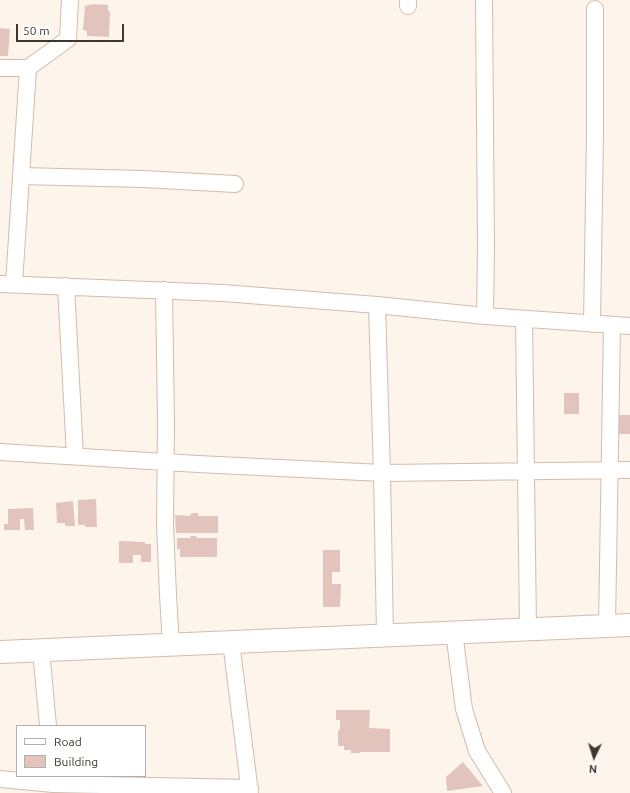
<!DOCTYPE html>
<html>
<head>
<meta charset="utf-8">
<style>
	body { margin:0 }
	#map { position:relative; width:630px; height:793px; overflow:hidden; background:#fdf4ec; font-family:Ubuntu,sans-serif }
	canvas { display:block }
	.legend { position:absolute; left:16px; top:725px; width:130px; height:52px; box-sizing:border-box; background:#fff; border:1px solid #b2afac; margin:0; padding:5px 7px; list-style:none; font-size:12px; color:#3f362f }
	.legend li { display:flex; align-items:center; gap:8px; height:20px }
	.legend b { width:20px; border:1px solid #b2afac }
	.north { position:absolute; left:574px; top:737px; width:40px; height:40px; -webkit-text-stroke:3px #fff; paint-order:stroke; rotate:184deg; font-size:11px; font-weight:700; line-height:16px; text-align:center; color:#3f362f }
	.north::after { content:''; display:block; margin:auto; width:14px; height:18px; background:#3f362f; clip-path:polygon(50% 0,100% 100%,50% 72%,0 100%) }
	.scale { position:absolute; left:16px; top:24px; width:108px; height:18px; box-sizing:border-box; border:2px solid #3f362f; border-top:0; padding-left:5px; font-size:12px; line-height:14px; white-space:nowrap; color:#3f362f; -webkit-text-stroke:3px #fff; paint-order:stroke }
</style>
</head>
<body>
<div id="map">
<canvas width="630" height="793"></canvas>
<ul class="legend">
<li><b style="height:5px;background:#fff"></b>Road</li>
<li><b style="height:11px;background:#e3c4bc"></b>Building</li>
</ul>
<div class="north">N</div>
<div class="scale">50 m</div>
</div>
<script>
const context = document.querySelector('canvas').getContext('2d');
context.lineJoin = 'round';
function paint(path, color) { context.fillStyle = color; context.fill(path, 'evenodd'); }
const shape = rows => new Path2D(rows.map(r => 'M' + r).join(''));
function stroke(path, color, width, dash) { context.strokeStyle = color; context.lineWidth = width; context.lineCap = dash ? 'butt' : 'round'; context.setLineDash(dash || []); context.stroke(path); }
const building = shape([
	[94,4,108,5,108,11,110,11,109,37,87,36,87,31,83,30,85,6],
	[0,28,10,29,8,56,0,56],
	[564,393,579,393,579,414,564,414],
	[617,415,630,415,630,434,618,434],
	[96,499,97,527,85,527,85,525,78,525,78,500],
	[73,501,75,526,65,526,65,523,57,523,56,503],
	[33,508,34,530,25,530,24,519,20,519,20,530,4,530,4,524,8,524,8,509],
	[191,513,198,513,198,516,218,516,218,533,176,533,175,515,190,516],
	[190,536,197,536,196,538,217,538,217,557,180,557,180,549,177,549,177,538,191,538],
	[119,541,145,542,145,544,151,544,151,562,141,562,141,555,133,555,133,563,119,563],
	[323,550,340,550,340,572,332,572,332,584,341,584,340,607,323,607],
	[336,710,370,710,369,728,390,729,390,752,360,752,360,753,351,753,351,750,344,750,344,746,338,746,338,731,340,729,340,720,336,720],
	[463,762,483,786,447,791,446,777]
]);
const street = shape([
	[484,0,486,248,485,316],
	[408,6,408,0],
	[0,68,28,68,68,39,70,0],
	[21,176,143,179,235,184],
	[0,284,223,293,377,305,485,316,630,326],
	[14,284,28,68],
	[66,286,75,456],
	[164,290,166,423,165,525,168,595,171,645],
	[377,305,382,473,385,635],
	[524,319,528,629],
	[592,324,595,133,595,9],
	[0,452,198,464,382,473,630,470],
	[607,626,612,325],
	[454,632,464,709,477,751,503,793],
	[231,642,250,793],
	[41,650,48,726],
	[0,779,53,784,250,788]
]);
const secondary = shape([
	[0,652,630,625]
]);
paint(building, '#e3c4bc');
stroke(street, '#d3bca9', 18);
stroke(secondary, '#d3bca9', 24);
stroke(street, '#fff', 16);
stroke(secondary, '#fff', 22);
</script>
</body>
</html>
